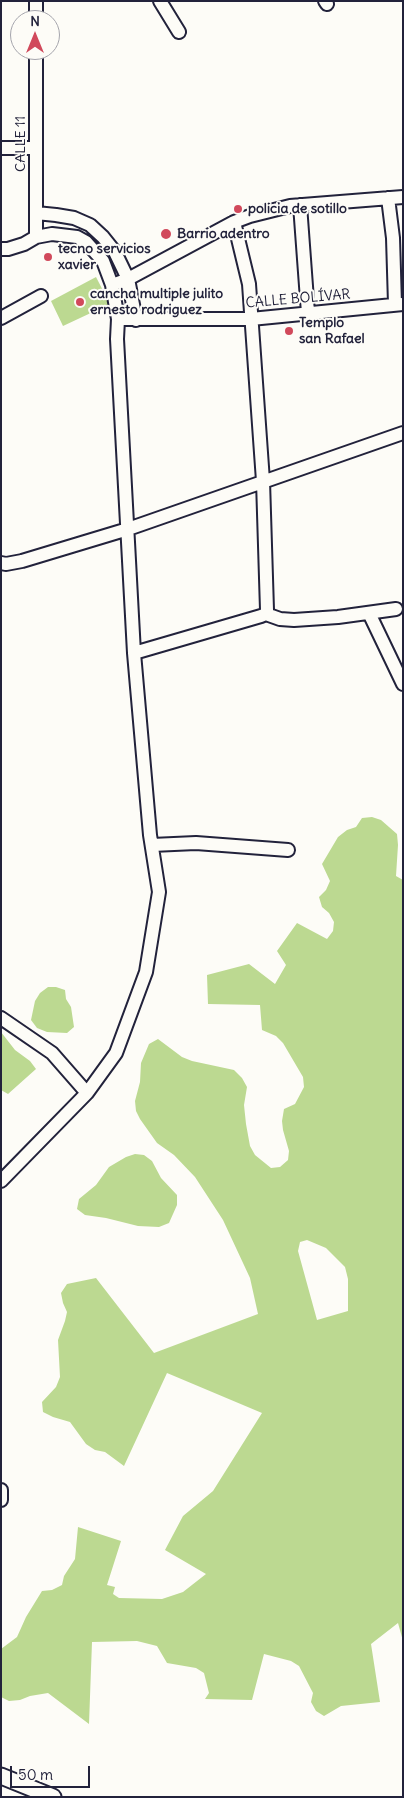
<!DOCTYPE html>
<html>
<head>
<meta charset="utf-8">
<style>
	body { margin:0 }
	#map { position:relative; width:404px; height:1798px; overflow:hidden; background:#fdfcf7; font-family:Delius,sans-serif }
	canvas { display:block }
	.frame { position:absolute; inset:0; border:2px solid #22223b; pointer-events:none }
	.north { position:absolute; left:10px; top:10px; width:50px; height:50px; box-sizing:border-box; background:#fdfcf7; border:1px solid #a5a5ac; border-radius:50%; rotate:0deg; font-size:14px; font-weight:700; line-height:20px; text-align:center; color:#22223b }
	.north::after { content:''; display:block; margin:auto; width:18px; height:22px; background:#d1495b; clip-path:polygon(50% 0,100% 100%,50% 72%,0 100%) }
	.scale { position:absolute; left:10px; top:1766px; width:80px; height:22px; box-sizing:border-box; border:2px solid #22223b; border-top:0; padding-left:6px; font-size:15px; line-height:18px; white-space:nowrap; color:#22223b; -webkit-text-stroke:4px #fdfcf7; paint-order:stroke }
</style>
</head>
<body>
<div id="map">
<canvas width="404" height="1798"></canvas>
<div class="frame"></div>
<div class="north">N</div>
<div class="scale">50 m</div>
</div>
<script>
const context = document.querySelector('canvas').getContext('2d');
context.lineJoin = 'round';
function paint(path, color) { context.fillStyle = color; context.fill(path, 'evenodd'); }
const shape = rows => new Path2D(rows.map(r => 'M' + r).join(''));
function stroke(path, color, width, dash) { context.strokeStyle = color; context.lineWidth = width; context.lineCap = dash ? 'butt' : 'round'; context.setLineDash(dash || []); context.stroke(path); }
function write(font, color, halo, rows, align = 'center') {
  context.font = font + ' Delius,sans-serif'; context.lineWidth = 4; context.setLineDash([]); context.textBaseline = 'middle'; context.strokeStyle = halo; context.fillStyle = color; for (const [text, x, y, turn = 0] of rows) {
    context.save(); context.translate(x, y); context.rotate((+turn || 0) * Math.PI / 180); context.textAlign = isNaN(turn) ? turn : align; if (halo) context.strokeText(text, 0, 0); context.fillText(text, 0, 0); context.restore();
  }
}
const green = shape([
	[96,277,110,304,63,326,51,301],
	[372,817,381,820,397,834,398,845,396,876,403,880,403,1641,398,1623,371,1644,380,1702,341,1706,324,1716,316,1711,311,1702,313,1693,299,1666,291,1661,264,1654,252,1700,205,1699,209,1693,204,1673,196,1668,167,1663,157,1646,137,1641,92,1642,89,1724,48,1693,30,1696,20,1700,9,1701,1,1697,1,1649,17,1637,26,1617,42,1591,52,1590,62,1585,64,1576,75,1559,78,1527,121,1541,107,1585,115,1587,113,1594,119,1598,162,1599,183,1592,206,1574,165,1550,183,1516,213,1491,262,1413,167,1373,124,1466,105,1452,95,1450,86,1444,70,1422,53,1417,43,1412,42,1402,56,1387,60,1377,58,1340,65,1321,67,1312,63,1303,61,1293,67,1284,96,1278,154,1353,258,1314,250,1278,223,1220,195,1177,174,1155,157,1143,140,1119,136,1111,135,1101,140,1082,141,1063,149,1044,158,1039,182,1057,192,1061,234,1070,242,1078,247,1087,244,1105,246,1124,250,1146,255,1155,271,1168,280,1167,288,1160,289,1151,283,1130,282,1121,284,1109,295,1104,304,1087,303,1077,283,1043,276,1036,262,1030,260,1005,208,1004,207,975,249,964,275,984,286,965,277,951,297,923,327,939,333,931,334,922,329,913,322,907,319,897,326,890,330,881,322,864,338,837,347,830,356,827,362,818],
	[307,1240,326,1248,345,1267,348,1279,348,1311,317,1320,298,1251,300,1242],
	[48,987,56,987,65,990,66,999,71,1007,74,1027,67,1033,47,1032,37,1028,31,1020,35,1001,40,993],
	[1,1032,15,1050,30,1061,36,1069,8,1094,1,1090],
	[135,1154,144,1155,152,1161,161,1178,177,1195,177,1205,169,1223,159,1227,138,1226,106,1218,85,1215,77,1209,79,1199,96,1185,109,1167,126,1157]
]);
const minor = shape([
	[36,1,36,20],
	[160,1,179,32],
	[325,1,327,4],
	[1,148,36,148],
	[388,198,393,238,395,304],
	[300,205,308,313],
	[36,213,56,215,74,218,90,225,103,237,115,252,128,279,136,320],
	[36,237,36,50],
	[1,249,8,249,24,244,36,237,52,234,77,237,86,242,103,261,112,285,118,319],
	[112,285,128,279,234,222,250,216,290,206,403,197],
	[1,318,41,296],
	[1,563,6,564,22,561,128,529,403,433],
	[369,613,403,684],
	[266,614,280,619,294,620,338,617,396,609],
	[134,653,261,616,266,614,267,610,263,481,249,284,234,222],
	[152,845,196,843,288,850],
	[1,1018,52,1053,87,1093],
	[1,1181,87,1093,116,1053,146,972,159,892,150,835,134,653,117,339,118,319,251,319,403,304],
	[1,1490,1,1500]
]);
const tertiary = shape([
	[1,1776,53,1797]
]);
const markers = [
	[238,209,5,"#d1495b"],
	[166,234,6,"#d1495b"],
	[48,257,5,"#d1495b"],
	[80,302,5,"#d1495b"],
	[289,331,5,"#d1495b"]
];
const streetNames = [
	["CALLE 11",21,144,-90],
	["CALLE BOLÍVAR",298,299,-5]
];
const poiNames = [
	["policia de sotillo",248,209],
	["Barrio adentro",177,234],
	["tecno servicios",58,249],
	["xavier",58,265],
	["cancha multiple julito",90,294],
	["ernesto rodriguez",90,310],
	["Templo",299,323],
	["san Rafael",299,339]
];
paint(green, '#bcd991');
stroke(minor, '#22223b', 16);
stroke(tertiary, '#22223b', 19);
stroke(minor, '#fdfcf7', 12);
stroke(tertiary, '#fdfcf7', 15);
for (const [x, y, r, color] of markers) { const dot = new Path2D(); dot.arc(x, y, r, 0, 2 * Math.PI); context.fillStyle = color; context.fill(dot); stroke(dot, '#fdfcf7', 2); }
write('14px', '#22223b', '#fdfcf7', streetNames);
write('bold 14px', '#22223b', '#fdfcf7', poiNames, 'left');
</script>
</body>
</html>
